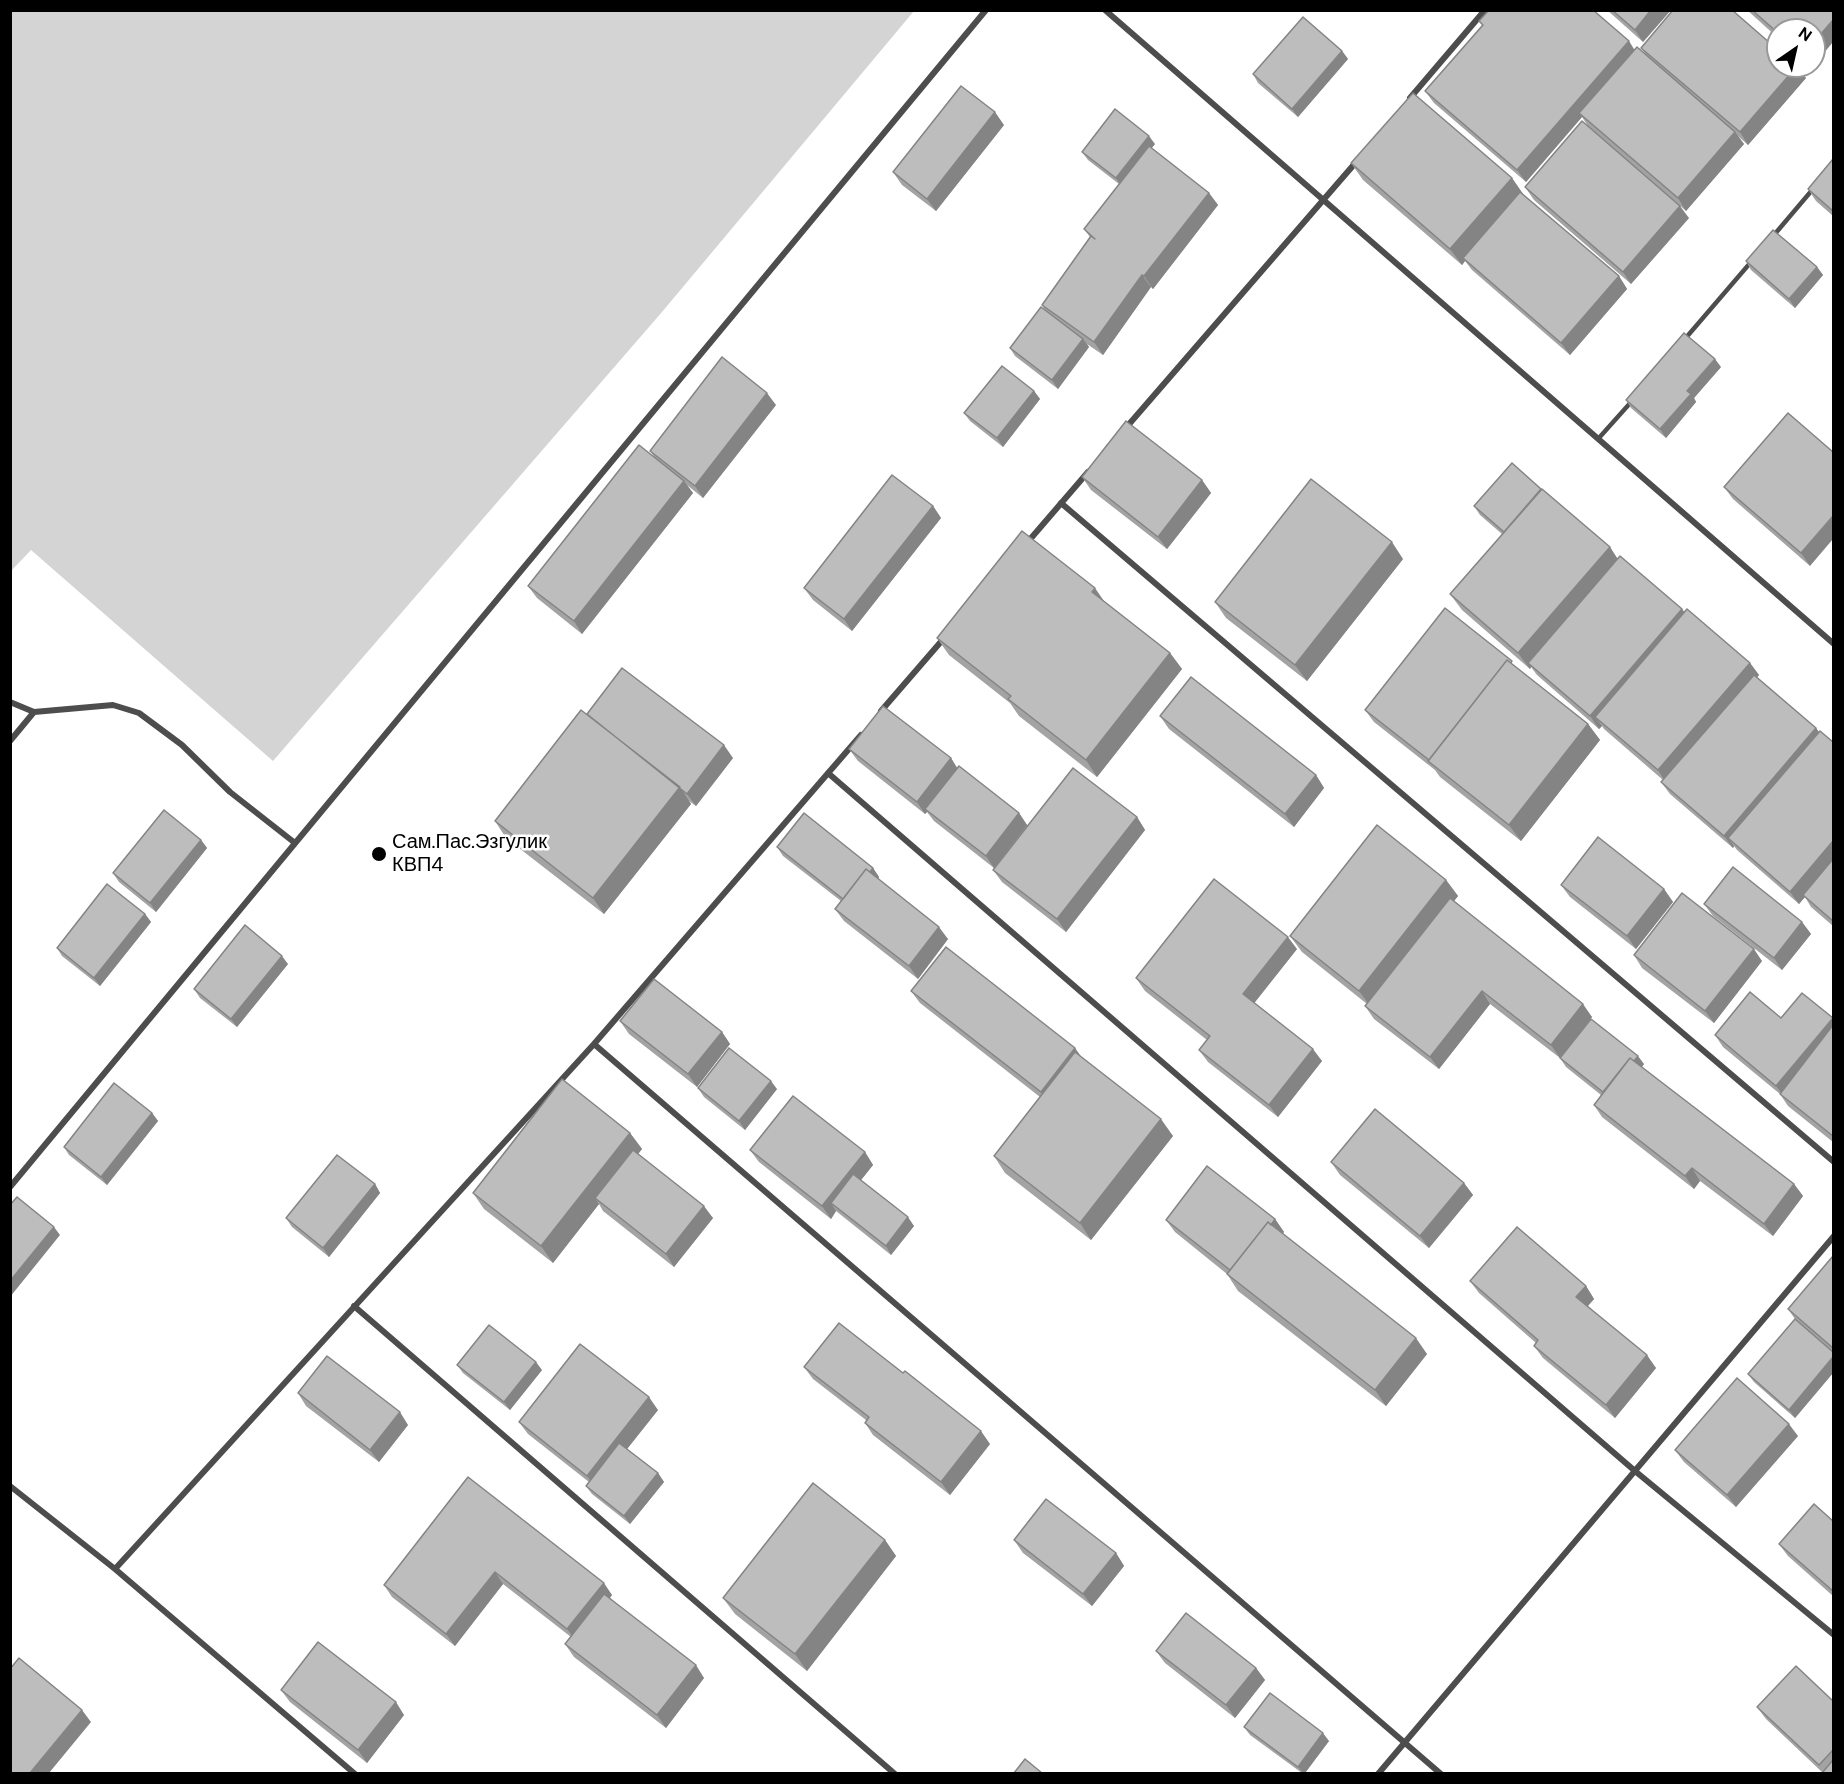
<!DOCTYPE html>
<html>
<head>
<meta charset="utf-8">
<style>
	body { margin:0 }
	#map { position:relative; width:1844px; height:1784px; overflow:hidden; background:#fff; font-family:"DM Sans",sans-serif }
	canvas { display:block }
	.frame { position:absolute; inset:0; border:12px solid #000; pointer-events:none }
	.north { position:absolute; left:1766px; top:18px; width:60px; height:60px; box-sizing:border-box; background:#fff; border:2px solid #999; border-radius:50%; rotate:34deg; font-size:16px; font-weight:700; line-height:24px; text-align:center; color:#000 }
	.north::after { content:''; display:block; margin:auto; width:21px; height:27px; background:#000; clip-path:polygon(50% 0,100% 100%,50% 72%,0 100%) }
</style>
</head>
<body>
<div id="map">
<canvas width="1844" height="1784"></canvas>
<div class="frame"></div>
<div class="north">N</div>
</div>
<script>
const context = document.querySelector('canvas').getContext('2d');
context.lineJoin = 'round';
function paint(path, color) { context.fillStyle = color; context.fill(path, 'evenodd'); }
const shape = rows => new Path2D(rows.map(r => 'M' + r).join(''));
function stroke(path, color, width, dash) { context.strokeStyle = color; context.lineWidth = width; context.lineCap = dash ? 'butt' : 'round'; context.setLineDash(dash || []); context.stroke(path); }
function write(font, color, halo, rows, align = 'center') {
  context.font = font + ' "DM Sans",sans-serif'; context.lineWidth = 5; context.setLineDash([]); context.textBaseline = 'middle'; context.strokeStyle = halo; context.fillStyle = color; for (const [text, x, y, turn = 0] of rows) {
    context.save(); context.translate(x, y); context.rotate((+turn || 0) * Math.PI / 180); context.textAlign = isNaN(turn) ? turn : align; if (halo) context.strokeText(text, 0, 0); context.fillText(text, 0, 0); context.restore();
  }
}
const green = shape([
	[11,10,914,10,914,11,662,312,273,761,31,550,11,571]
]);
const lane = shape([
	[1774,235,1813,189],
	[1684,340,1751,262],
	[1598,439,1632,401]
]);
const street = shape([
	[1105,10,1834,644],
	[1410,98,1485,10],
	[1124,430,1357,161],
	[1061,503,1834,1162],
	[1026,544,1088,472],
	[10,702,34,712,113,705,139,713,182,745,230,792,295,843],
	[881,711,945,637],
	[10,741,34,712],
	[828,773,1635,1471,1834,1635],
	[594,1044,1441,1774],
	[10,1187,986,10],
	[354,1306,895,1774],
	[10,1486,115,1569,355,1774],
	[115,1569,594,1044,861,735],
	[1378,1774,1834,1236]
]);
const wall = shape([
	[1607,10,1671,10,1643,42],
	[1747,10,1833,10,1778,30,1778,38],
	[1479,21,1634,50,1647,56,1641,48,1806,78,1748,145,1738,136,1744,144,1686,211,1588,126,1582,117,1526,182,1434,103,1425,91,1482,25],
	[1342,51,1348,59,1298,117,1258,83,1253,74],
	[1004,125,936,211,902,185,893,172],
	[1155,144,1151,148,1209,193,1218,205,1153,289,1151,287,1103,355,1087,344,1089,347,1058,389,1015,356,1010,348,1044,309,1042,305,1090,237,1084,229,1119,184,1088,160,1082,152],
	[1833,159,1833,216,1816,201,1808,189],
	[1351,163,1512,178,1523,194,1619,276,1627,289,1570,355,1472,270,1465,261,1462,265,1363,180],
	[1525,187,1689,218,1631,284,1534,200],
	[1746,261,1817,267,1823,275,1795,308,1751,270],
	[1721,367,1694,398,1696,402,1666,438,1631,408,1626,400],
	[1034,391,1040,399,1003,447,970,421,964,413],
	[776,405,703,498,687,485,693,493,582,634,537,598,528,586,655,458,650,451],
	[1788,413,1810,566,1733,499,1724,487],
	[1082,477,1202,480,1211,493,1167,549,1091,490],
	[933,506,941,518,852,631,813,600,804,588],
	[1474,506,1610,547,1617,559,1682,609,1685,613,1750,663,1759,675,1757,677,1816,728,1819,732,1833,742,1833,926,1811,907,1805,897,1799,904,1737,850,1734,846,1733,848,1670,794,1661,782,1663,780,1604,729,1602,726,1599,729,1537,675,1531,667,1530,669,1462,610,1450,594,1502,534,1480,515],
	[1403,559,1307,681,1226,618,1215,602],
	[1104,601,1170,653,1182,669,1097,777,1019,716,1010,703,949,655,937,638],
	[1517,668,1588,724,1600,740,1521,841,1440,777,1435,770,1374,722,1365,710],
	[587,714,733,758,696,806,689,801,691,804,604,914,506,838,495,821],
	[1160,716,1316,775,1324,788,1294,827,1169,729],
	[849,749,951,758,957,768,1019,813,1027,825,1137,817,1145,830,1066,932,1002,882,993,870,994,868,934,821,927,812,925,814,858,761],
	[201,840,207,848,156,912,119,882,113,873],
	[777,847,873,868,879,877,878,878,948,939,918,979,844,921,835,909,841,901,783,856],
	[1446,880,1458,896,1454,901,1592,1017,1560,1058,1490,1004,1439,1069,1374,1019,1365,1006,1367,1004,1302,952,1290,936],
	[1561,885,1664,889,1673,902,1636,949,1570,897],
	[1704,904,1802,922,1811,934,1782,970,1713,916],
	[145,914,151,922,100,986,62,956,57,948],
	[1297,949,1254,1003,1322,1061,1278,1117,1208,1062,1199,1050,1207,1040,1145,991,1136,978],
	[1634,955,1762,961,1714,1023,1642,968],
	[288,964,237,1027,200,998,194,989],
	[911,991,1075,1048,1081,1057,1173,1136,1091,1240,1005,1173,994,1156,1040,1097,920,1003],
	[1781,1018,1833,1019,1833,1142,1788,1106,1780,1094,1723,1047,1715,1035],
	[620,1021,722,1032,730,1044,697,1087,629,1034],
	[1560,1058,1644,1064,1642,1067,1794,1184,1803,1196,1773,1236,1700,1181,1694,1189,1602,1117,1594,1105,1601,1095,1566,1067],
	[698,1088,777,1089,745,1130,704,1097],
	[152,1113,158,1121,107,1185,69,1155,64,1147],
	[630,1133,642,1149,638,1154,713,1218,674,1267,603,1211,599,1204,553,1263,484,1209,473,1193],
	[750,1150,865,1152,873,1165,861,1180,914,1226,891,1255,836,1211,831,1219,759,1162],
	[1331,1162,1464,1183,1473,1195,1429,1248,1340,1175],
	[375,1184,380,1193,329,1257,292,1227,286,1218],
	[1275,1219,1284,1232,1282,1234,1427,1354,1386,1406,1238,1291,1227,1274,1175,1232,1166,1220],
	[1833,1256,1833,1373,1795,1418,1754,1382,1748,1374,1795,1319,1788,1309],
	[1470,1281,1586,1286,1594,1299,1588,1306,1656,1368,1615,1418,1543,1358,1534,1346,1536,1343,1479,1293],
	[457,1365,542,1370,510,1410,463,1373],
	[804,1367,990,1444,950,1495,873,1435,865,1423,866,1420,813,1379],
	[298,1393,408,1425,379,1462,306,1406],
	[658,1410,627,1449,658,1473,664,1482,630,1524,592,1494,586,1486,589,1482,528,1434,519,1422],
	[1798,1436,1736,1507,1684,1462,1675,1450],
	[468,1477,612,1595,610,1598,704,1678,666,1728,574,1657,565,1644,571,1637,503,1584,455,1646,392,1597,384,1585],
	[1833,1521,1833,1596,1788,1556,1779,1544],
	[885,1540,896,1556,807,1671,735,1614,723,1598],
	[1014,1540,1116,1553,1124,1566,1092,1606,1023,1553],
	[1156,1651,1256,1668,1265,1680,1235,1718,1165,1663],
	[281,1690,404,1715,367,1763,290,1702],
	[1833,1701,1833,1773,1823,1773,1766,1719,1757,1707],
	[1244,1727,1329,1741,1305,1773,1302,1773,1250,1735]
]);
const shadedWall = shape([
	[1651,10,1671,10,1643,42,1635,30],
	[1833,20,1833,42,1814,65,1814,42],
	[1629,41,1637,54,1579,113,1582,117,1526,182,1517,170],
	[1342,51,1348,59,1298,117,1292,109],
	[1797,66,1806,78,1748,145,1740,132],
	[995,112,1004,125,936,211,927,199],
	[1735,132,1744,144,1686,211,1678,198],
	[1149,136,1155,144,1121,186,1116,178],
	[1512,178,1523,194,1463,258,1465,261,1462,265,1450,249],
	[1209,193,1218,205,1153,289,1144,276],
	[1680,206,1689,218,1631,284,1623,272],
	[1817,267,1823,275,1795,308,1789,299],
	[1142,275,1151,287,1103,355,1094,342],
	[1619,276,1627,289,1570,355,1561,343],
	[1083,339,1089,347,1058,389,1052,380],
	[1715,359,1721,367,1694,398,1696,402,1666,438,1660,429,1687,391],
	[1034,391,1040,399,1003,447,997,438],
	[767,393,776,405,703,498,695,486],
	[1202,480,1211,493,1167,549,1158,537],
	[684,481,693,493,582,634,574,621],
	[933,506,941,518,852,631,844,619],
	[1833,516,1833,539,1810,566,1801,553],
	[1392,542,1403,559,1307,681,1295,665],
	[1610,547,1621,564,1528,663,1531,667,1530,669,1518,653],
	[1095,588,1106,604,1092,592],
	[1682,609,1691,622,1595,717,1602,726,1599,729,1590,716],
	[1170,653,1182,669,1097,777,1086,760],
	[1750,663,1759,675,1666,783,1658,770],
	[1588,724,1600,740,1521,841,1509,825],
	[1816,728,1825,741,1728,838,1734,846,1733,848,1724,836],
	[724,745,733,758,696,806,687,794],
	[951,758,959,771,925,809,927,812,925,814,917,802],
	[1316,775,1324,788,1294,827,1285,814],
	[680,787,691,804,604,914,593,898],
	[1019,813,1027,825,994,868,986,856],
	[1137,817,1145,830,1066,932,1057,919],
	[201,840,207,848,156,912,150,903],
	[1833,841,1833,864,1803,895,1805,897,1799,904,1790,892],
	[873,868,879,877,853,910,847,902],
	[1446,880,1458,896,1371,1007,1359,991],
	[1664,889,1673,902,1636,949,1627,936],
	[145,914,151,922,100,986,94,978],
	[1802,922,1811,934,1782,970,1774,958],
	[939,927,948,939,918,979,909,966],
	[1288,937,1297,949,1252,1006,1243,994],
	[1754,949,1762,961,1714,1023,1705,1011],
	[282,956,288,964,237,1027,231,1019],
	[1482,991,1490,1004,1439,1069,1430,1057],
	[1583,1004,1592,1017,1560,1058,1551,1045],
	[1833,1018,1833,1040,1785,1098,1776,1086],
	[722,1032,730,1044,697,1087,688,1074],
	[1075,1048,1084,1061,1050,1105,1041,1092],
	[1313,1049,1322,1061,1278,1117,1269,1105],
	[1638,1056,1644,1064,1613,1104,1607,1096],
	[771,1081,777,1089,745,1130,739,1121],
	[152,1113,158,1121,107,1185,101,1177],
	[1161,1119,1173,1136,1091,1240,1080,1223],
	[630,1133,642,1149,600,1202,595,1198,599,1204,553,1263,541,1246],
	[865,1152,873,1165,838,1209,831,1203,836,1211,831,1219,822,1206],
	[1692,1168,1700,1181,1694,1189,1685,1176],
	[1464,1183,1473,1195,1429,1248,1420,1236],
	[375,1184,380,1193,329,1257,323,1248],
	[1794,1184,1803,1196,1773,1236,1764,1224],
	[704,1206,713,1218,674,1267,666,1254],
	[908,1217,914,1226,891,1255,886,1246],
	[1275,1219,1284,1232,1242,1285,1234,1273],
	[54,1227,60,1235,10,1297,10,1281],
	[1586,1286,1594,1299,1585,1309,1576,1297],
	[1416,1338,1427,1354,1386,1406,1375,1390],
	[1647,1355,1656,1368,1615,1418,1606,1405],
	[1833,1357,1833,1373,1795,1418,1789,1410],
	[536,1362,542,1370,510,1410,504,1402],
	[649,1397,658,1410,596,1488,587,1476],
	[400,1412,408,1425,379,1462,370,1450],
	[1789,1424,1798,1436,1736,1507,1727,1495],
	[981,1431,990,1444,950,1495,941,1482],
	[658,1473,664,1482,630,1524,624,1516],
	[885,1540,896,1556,807,1671,795,1654],
	[1116,1553,1124,1566,1092,1606,1083,1594],
	[495,1572,503,1584,455,1646,446,1634],
	[604,1583,612,1595,576,1641,567,1629],
	[696,1665,704,1678,666,1728,657,1715],
	[1256,1668,1265,1680,1235,1718,1226,1705],
	[396,1702,404,1715,367,1763,358,1750],
	[82,1710,91,1722,49,1773,30,1773],
	[1323,1733,1329,1741,1305,1773,1303,1773,1298,1767]
]);
const building = shape([
	[1489,10,1593,10,1629,41,1517,170,1425,91,1483,25,1479,21,1489,10],
	[1612,10,1651,10,1635,30,1612,10],
	[1673,10,1732,10,1778,50,1778,66,1797,66,1740,132,1641,48,1673,10],
	[1752,10,1833,10,1833,20,1814,42,1814,30,1778,30,1778,33,1752,10],
	[1303,17,1342,51,1292,109,1253,74,1303,17],
	[1637,47,1735,132,1678,198,1579,113,1637,47],
	[961,86,995,112,927,199,893,172,961,86],
	[1413,93,1512,178,1450,249,1351,163,1413,93],
	[1115,109,1149,136,1116,178,1082,152,1115,109],
	[1582,121,1680,206,1623,272,1525,187,1582,121],
	[1149,146,1209,193,1144,276,1142,275,1094,342,1042,305,1091,236,1095,239,1084,229,1149,146],
	[1833,159,1833,211,1808,189,1833,159],
	[1520,192,1619,276,1561,343,1463,258,1520,192],
	[1773,230,1817,267,1789,299,1746,261,1773,230],
	[1041,307,1083,339,1052,380,1010,348,1041,307],
	[1684,333,1715,359,1687,391,1691,394,1660,429,1626,400,1684,333],
	[722,357,767,393,695,486,650,451,722,357],
	[1002,366,1034,391,997,438,964,413,1002,366],
	[1788,413,1833,452,1833,516,1801,553,1724,487,1788,413],
	[1126,421,1202,480,1158,537,1082,477,1126,421],
	[639,445,684,481,574,621,528,586,639,445],
	[1512,463,1541,489,1504,532,1474,506,1512,463],
	[892,475,933,506,844,619,804,588,892,475],
	[1311,479,1392,542,1295,665,1215,602,1311,479],
	[1542,489,1610,547,1518,653,1450,594,1542,489],
	[1022,531,1095,588,1092,592,1170,653,1086,760,1008,699,1011,696,937,638,1022,531],
	[1620,556,1682,609,1590,716,1528,663,1620,556],
	[1445,608,1512,661,1511,663,1507,660,1429,760,1365,710,1445,608],
	[1687,609,1750,663,1658,770,1595,717,1687,609],
	[1507,660,1588,724,1509,825,1428,761,1507,660],
	[622,668,724,745,687,794,587,714,622,668],
	[1754,675,1816,728,1724,836,1661,782,1754,675],
	[1191,677,1316,775,1285,814,1160,716,1191,677],
	[883,706,951,758,917,802,849,749,883,706],
	[581,710,680,787,593,898,495,821,581,710],
	[1820,731,1833,742,1833,841,1790,892,1728,838,1820,731],
	[959,766,1019,813,986,856,925,809,959,766],
	[1073,768,1137,817,1057,919,993,870,1073,768],
	[164,810,201,840,150,903,113,873,164,810],
	[804,813,873,868,870,872,866,869,843,899,777,847,804,813],
	[1377,825,1446,880,1359,991,1290,936,1377,825],
	[1598,837,1664,889,1627,936,1561,885,1598,837],
	[1833,859,1833,921,1803,895,1833,859],
	[1733,867,1802,922,1774,958,1704,904,1733,867],
	[866,869,939,927,909,966,835,909,866,869],
	[1214,879,1288,937,1243,994,1313,1049,1269,1105,1199,1050,1210,1036,1136,978,1214,879],
	[107,884,145,914,94,978,57,948,107,884],
	[1682,893,1754,949,1705,1011,1634,955,1682,893],
	[1450,898,1583,1004,1551,1045,1482,991,1430,1057,1365,1006,1450,898],
	[245,925,282,956,231,1019,194,989,245,925],
	[946,947,1075,1048,1041,1092,911,991,946,947],
	[654,979,722,1032,688,1074,620,1021,654,979],
	[1750,992,1781,1018,1802,993,1833,1018,1776,1086,1715,1035,1750,992],
	[1591,1019,1638,1056,1634,1061,1630,1058,1603,1092,1560,1058,1591,1019],
	[1833,1025,1833,1136,1780,1094,1833,1025],
	[729,1048,771,1081,739,1121,698,1088,729,1048],
	[1075,1052,1161,1119,1080,1223,994,1156,1075,1052],
	[1630,1058,1794,1184,1764,1224,1692,1168,1685,1176,1594,1105,1630,1058],
	[562,1079,630,1133,541,1246,473,1193,562,1079],
	[114,1083,152,1113,101,1177,64,1147,114,1083],
	[793,1096,865,1152,822,1206,750,1150,793,1096],
	[1375,1109,1464,1183,1420,1236,1331,1162,1375,1109],
	[633,1150,704,1206,666,1254,595,1198,633,1150],
	[337,1155,375,1184,323,1248,286,1218,337,1155],
	[1207,1166,1275,1219,1271,1225,1268,1222,1230,1270,1166,1220,1207,1166],
	[853,1174,908,1217,886,1246,831,1203,853,1174],
	[17,1197,54,1227,10,1281,10,1205,17,1197],
	[1268,1222,1416,1338,1375,1390,1227,1274,1268,1222],
	[1517,1227,1586,1286,1576,1297,1647,1355,1606,1405,1534,1346,1538,1340,1470,1281,1517,1227],
	[1833,1256,1833,1348,1788,1309,1833,1256],
	[1795,1319,1833,1352,1833,1357,1789,1410,1748,1374,1795,1319],
	[839,1323,903,1373,905,1371,981,1431,941,1482,865,1423,869,1417,804,1367,839,1323],
	[489,1325,536,1362,504,1402,457,1365,489,1325],
	[580,1344,649,1397,587,1476,519,1422,580,1344],
	[327,1356,400,1412,370,1450,298,1393,327,1356],
	[1737,1378,1789,1424,1727,1495,1675,1450,1737,1378],
	[619,1443,658,1473,624,1516,586,1486,619,1443],
	[468,1477,604,1583,567,1629,495,1572,446,1634,384,1585,468,1477],
	[813,1483,885,1540,795,1654,723,1598,813,1483],
	[1046,1499,1116,1553,1083,1594,1014,1540,1046,1499],
	[1814,1504,1833,1521,1833,1591,1779,1544,1814,1504],
	[604,1594,696,1665,657,1715,565,1644,604,1594],
	[1186,1613,1256,1668,1226,1705,1156,1651,1186,1613],
	[318,1642,396,1702,358,1750,281,1690,318,1642],
	[19,1658,82,1710,30,1773,10,1773,10,1669,19,1658],
	[1796,1666,1833,1701,1833,1750,1819,1765,1757,1707,1796,1666],
	[1270,1693,1323,1733,1298,1767,1244,1727,1270,1693],
	[1025,1759,1042,1773,1014,1773,1025,1759],
	[1833,1760,1833,1773,1822,1773,1833,1760]
]);
const markers = [
	[379,854,8,"#000"]
];
const poiNames = [
	["Сам.Пас.Эзгулик",392,843],
	["КВП4",392,866]
];
paint(green, '#d4d4d4');
stroke(lane, '#4d4d4d', 4.5);
stroke(street, '#4d4d4d', 6);
paint(wall, '#a3a3a3');
paint(shadedWall, '#848484');
paint(building, '#bdbdbd');
stroke(building, '#848484', 1.5);
for (const [x, y, r, color] of markers) { const dot = new Path2D(); dot.arc(x, y, r, 0, 2 * Math.PI); context.fillStyle = color; context.fill(dot); stroke(dot, '#fff', 2); }
write('20px', '#000', '#fff', poiNames, 'left');
</script>
</body>
</html>
